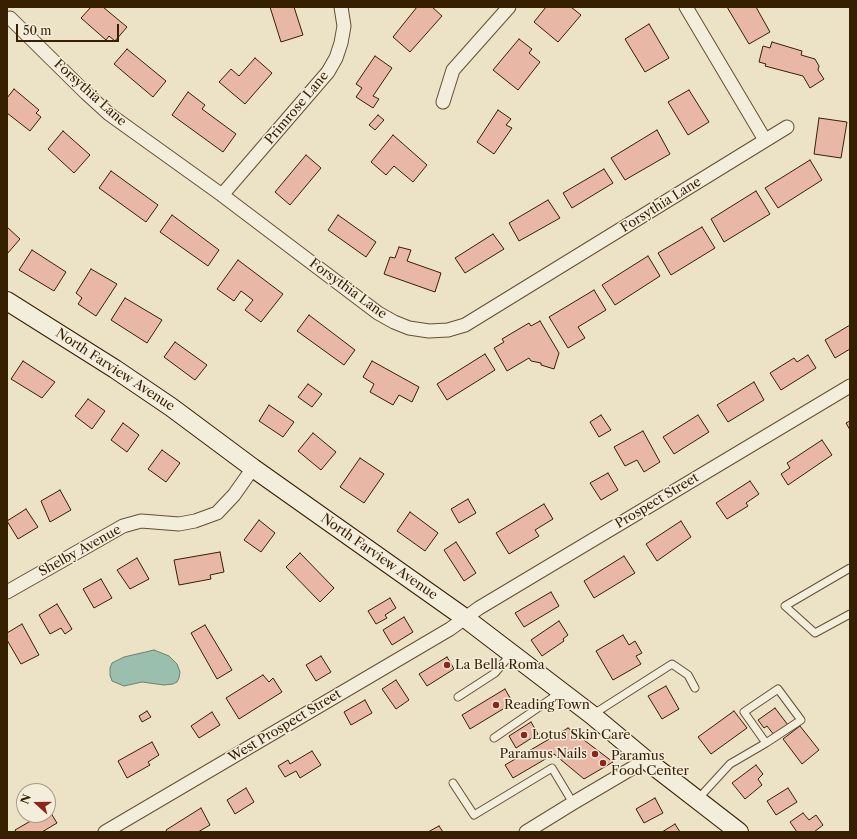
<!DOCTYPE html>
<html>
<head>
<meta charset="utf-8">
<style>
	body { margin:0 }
	#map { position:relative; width:857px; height:839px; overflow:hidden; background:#ece3c7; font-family:"Libre Caslon Text",serif }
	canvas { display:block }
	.frame { position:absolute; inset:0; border:8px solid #371f01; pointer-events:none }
	.north { position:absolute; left:16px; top:783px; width:40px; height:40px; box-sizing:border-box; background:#f3eddb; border:1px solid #a89b84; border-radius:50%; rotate:291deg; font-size:11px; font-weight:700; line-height:16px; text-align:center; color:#371f01 }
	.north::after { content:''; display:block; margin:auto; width:14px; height:18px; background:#8f2418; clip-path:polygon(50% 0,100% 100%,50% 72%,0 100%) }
	.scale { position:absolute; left:16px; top:24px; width:103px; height:18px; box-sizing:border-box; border:2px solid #371f01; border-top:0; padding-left:5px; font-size:12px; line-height:14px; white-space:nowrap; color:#371f01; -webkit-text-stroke:3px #f3eddb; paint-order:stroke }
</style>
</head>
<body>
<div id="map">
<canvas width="857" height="839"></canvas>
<div class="frame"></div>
<div class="north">N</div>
<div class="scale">50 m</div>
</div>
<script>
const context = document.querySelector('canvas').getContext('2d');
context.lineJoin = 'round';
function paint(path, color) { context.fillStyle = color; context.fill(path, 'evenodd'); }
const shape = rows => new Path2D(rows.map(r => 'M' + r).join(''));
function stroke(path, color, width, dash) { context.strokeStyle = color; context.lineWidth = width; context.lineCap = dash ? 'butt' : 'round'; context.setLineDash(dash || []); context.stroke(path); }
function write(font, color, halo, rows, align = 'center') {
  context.font = font + ' "Libre Caslon Text",serif'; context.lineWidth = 3; context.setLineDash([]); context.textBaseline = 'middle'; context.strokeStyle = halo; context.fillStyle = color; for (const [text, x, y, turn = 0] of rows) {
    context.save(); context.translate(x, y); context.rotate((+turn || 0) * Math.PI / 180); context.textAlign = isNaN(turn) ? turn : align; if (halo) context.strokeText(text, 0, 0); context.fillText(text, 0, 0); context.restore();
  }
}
const water = shape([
	[154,650,169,656,177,664,180,672,179,678,177,682,173,684,164,685,142,682,124,686,112,681,110,675,110,668,112,663,124,657,154,650]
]);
const building = shape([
	[91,7,103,7,127,27,115,41,109,36,106,40,81,18,91,7],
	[270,7,294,7,303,35,281,42,270,7],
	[417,7,432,7,442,16,410,52,393,37,417,7],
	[546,7,571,7,581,15,558,42,534,22,546,7],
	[727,7,756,7,770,32,749,44,727,7],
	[649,24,669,58,645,72,625,39,649,24],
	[519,39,532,49,529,53,540,62,518,90,493,70,519,39],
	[772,42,802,51,801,55,815,59,819,66,818,70,824,79,810,88,803,76,765,66,766,64,759,62,763,46,770,48,772,42],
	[127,49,166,81,153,97,114,64,127,49],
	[375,56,392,68,373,96,379,99,373,108,356,97,362,88,356,84,375,56],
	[255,58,272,73,245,104,219,82,231,69,239,76,255,58],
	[14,89,39,110,36,113,41,117,30,131,7,113,7,98,14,89],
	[689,90,709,122,688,135,668,102,689,90],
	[188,92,205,105,202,109,236,134,223,152,172,115,188,92],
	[498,110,511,119,506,125,512,128,494,154,477,142,498,110],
	[378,115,384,120,375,130,369,125,378,115],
	[819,118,847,122,841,158,814,154,819,118],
	[657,130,670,154,625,180,611,158,657,130],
	[63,131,90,155,74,173,48,149,63,131],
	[393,135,427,165,413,182,394,166,386,175,371,162,393,135],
	[306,155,321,168,290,205,275,192,306,155],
	[810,160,822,180,778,208,765,188,810,160],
	[604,169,613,183,572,208,563,193,604,169],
	[111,171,158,205,146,222,99,188,111,171],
	[756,191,770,214,724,242,711,219,756,191],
	[548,200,560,218,519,241,509,223,548,200],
	[172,215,219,250,208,266,160,232,172,215],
	[338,215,376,242,366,257,328,230,338,215],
	[7,227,20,239,7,254,7,227],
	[702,227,715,248,671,275,658,253,702,227],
	[493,234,504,249,465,273,455,258,493,234],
	[399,247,411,250,407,261,441,273,435,292,384,274,390,257,395,258,399,247],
	[32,250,66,272,54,291,19,270,32,250],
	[648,256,660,276,615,305,602,285,648,256],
	[238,260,283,294,261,322,245,310,253,300,241,291,234,301,217,289,238,260],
	[91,269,117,284,96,316,78,304,82,298,76,293,91,269],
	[594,290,606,310,578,327,585,338,568,348,549,317,594,290],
	[125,298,162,320,147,343,111,320,125,298],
	[309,315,355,350,344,365,297,331,309,315],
	[540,321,559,353,554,369,541,365,541,363,531,361,529,358,507,371,494,348,504,342,502,339,529,323,531,326,540,321],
	[850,325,850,349,835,358,825,340,850,325],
	[175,342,207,365,195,380,164,357,175,342],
	[485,354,495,370,447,400,437,384,485,354],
	[808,355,816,368,781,390,770,373,794,358,797,362,808,355],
	[23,361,55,382,42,398,11,379,23,361],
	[372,361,419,387,412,402,399,395,393,405,370,392,374,384,363,377,372,361],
	[754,382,764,400,728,422,717,405,754,382],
	[308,384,322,394,312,407,298,397,308,384],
	[88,399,105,411,92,429,75,416,88,399],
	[269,405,294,422,283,437,259,421,269,405],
	[601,415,611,430,599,437,590,422,601,415],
	[698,415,709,432,674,454,663,437,698,415],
	[850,421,850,430,846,423,850,421],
	[123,423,139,435,127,452,111,440,123,423],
	[643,431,660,462,644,472,637,460,625,466,614,447,643,431],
	[313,433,336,452,321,470,298,451,313,433],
	[822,440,832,455,788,485,781,474,790,468,787,463,822,440],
	[162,450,180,463,166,482,148,469,162,450],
	[360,458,384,474,364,503,340,487,360,458],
	[608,473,618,490,601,500,590,483,608,473],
	[750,481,759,494,746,503,748,506,727,519,716,503,750,481],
	[60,490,71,510,50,522,41,501,60,490],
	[468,499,476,513,459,523,451,509,468,499],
	[544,504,553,519,535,530,539,536,509,554,496,533,544,504],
	[26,509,38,527,18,539,7,521,26,509],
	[410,512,438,533,425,551,397,531,410,512],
	[259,520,275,533,261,552,244,540,259,520],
	[681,521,691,537,657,561,646,544,681,521],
	[456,542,476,573,464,581,444,550,456,542],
	[220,552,224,572,210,575,211,579,179,585,174,560,220,552],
	[300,553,334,588,320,602,286,567,300,553],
	[624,556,635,573,594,598,584,581,624,556],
	[137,558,149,579,130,589,117,570,137,558],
	[101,579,112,598,94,608,83,589,101,579],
	[551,592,559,606,524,627,515,613,551,592],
	[390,598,396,608,385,615,387,618,376,624,368,611,390,598],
	[57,604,72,629,65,634,61,628,50,634,39,615,57,604],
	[404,617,413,632,392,645,383,630,404,617],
	[559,621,568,635,563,639,564,641,542,656,531,640,559,621],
	[22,624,39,655,21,664,7,640,7,633,22,624],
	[205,625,232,670,217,679,191,633,205,625],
	[623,635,629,645,635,641,642,653,636,656,641,664,613,680,596,651,623,635],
	[321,656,331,672,316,681,306,665,321,656],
	[447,657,454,669,427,686,419,674,447,657],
	[263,675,269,682,273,678,282,692,239,719,226,698,263,675],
	[396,680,409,700,396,709,382,689,396,680],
	[666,686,679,709,662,719,648,696,666,686],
	[505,689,513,703,470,729,462,715,505,689],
	[365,700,372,713,351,725,344,712,365,700],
	[775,708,788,725,774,735,767,726,764,728,758,720,775,708],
	[147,711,151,717,142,722,139,716,147,711],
	[734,711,747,728,711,754,698,737,734,711],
	[212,712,220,725,199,738,191,726,212,712],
	[531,722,538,734,516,748,509,736,531,722],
	[800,726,819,750,802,764,783,739,800,726],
	[568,728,613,762,584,779,554,754,513,778,505,765,568,728],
	[152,742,159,755,148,762,150,765,127,778,118,761,152,742],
	[312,751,321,765,300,778,296,771,285,777,278,766,288,760,290,764,312,751],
	[756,765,763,774,758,779,762,785,745,799,732,783,756,765],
	[246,788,254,802,235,814,227,800,246,788],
	[788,788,797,802,776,815,767,801,788,788],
	[655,798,663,813,644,823,636,809,655,798],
	[201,808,210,825,198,832,167,832,166,830,201,808],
	[48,810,49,810,57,823,42,832,16,832,15,830,41,815,48,815,48,810],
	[803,813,809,820,816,815,823,825,814,832,797,832,790,822,803,813],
	[675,824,680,832,662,832,675,824],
	[439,826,443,832,428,832,439,826]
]);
const lane = shape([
	[850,568,785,606,815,633,850,614],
	[458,697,495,673,511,654],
	[592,715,672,664,688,675,695,688],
	[494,738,561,692],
	[453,783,474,815,552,768,573,803],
	[697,800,730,764,766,743,801,720,778,689,744,712,766,743]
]);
const street = shape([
	[686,7,765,140],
	[10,18,86,93,109,114,222,195,378,313,394,322,409,328,429,331,448,330,465,325,787,127],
	[443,102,453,70,509,7],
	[222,195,328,72,336,58,341,43,344,26,341,7],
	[7,592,123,526,141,521,179,524,195,521,217,513,234,495,253,468],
	[105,832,450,629,479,608,850,386],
	[526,832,573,803,646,760]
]);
const secondary = shape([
	[7,301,115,369,171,407,253,468,465,618,592,715,646,760,739,832]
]);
const markers = [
	[447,665,4,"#8f2418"],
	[496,705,4,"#8f2418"],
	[524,735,4,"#8f2418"],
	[595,754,4,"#8f2418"],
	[603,763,4,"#8f2418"]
];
const streetNames = [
	["Forsythia Lane",90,93,42],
	["Primrose Lane",297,108,-50],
	["Forsythia Lane",661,205,-32],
	["Forsythia Lane",348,289,36],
	["North Farview Avenue",115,370,33],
	["Prospect Street",657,501,-31],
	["Shelby Avenue",80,551,-29],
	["North Farview Avenue",379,557,35],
	["West Prospect Street",285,726,-31]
];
const poiNames = [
	["La Bella Roma",455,665],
	["ReadingTown",504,705],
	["Lotus Skin Care",532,735],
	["Paramus Nails",587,754,"right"],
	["Paramus",611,756],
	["Food Center",611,771]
];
paint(water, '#9abfaf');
stroke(water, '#727f69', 1);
paint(building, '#e8b7a6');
stroke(building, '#371f01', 1);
stroke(lane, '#645032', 9);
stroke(street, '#645032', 15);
stroke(secondary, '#371f01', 20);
stroke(lane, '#f3eddb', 7);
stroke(street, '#f3eddb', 13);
stroke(secondary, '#f3eddb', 18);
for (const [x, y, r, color] of markers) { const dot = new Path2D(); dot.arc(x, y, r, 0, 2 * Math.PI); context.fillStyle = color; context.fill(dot); stroke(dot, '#f3eddb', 1.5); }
write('13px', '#371f01', '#f3eddb', streetNames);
write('13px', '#371f01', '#f3eddb', poiNames, 'left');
</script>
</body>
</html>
